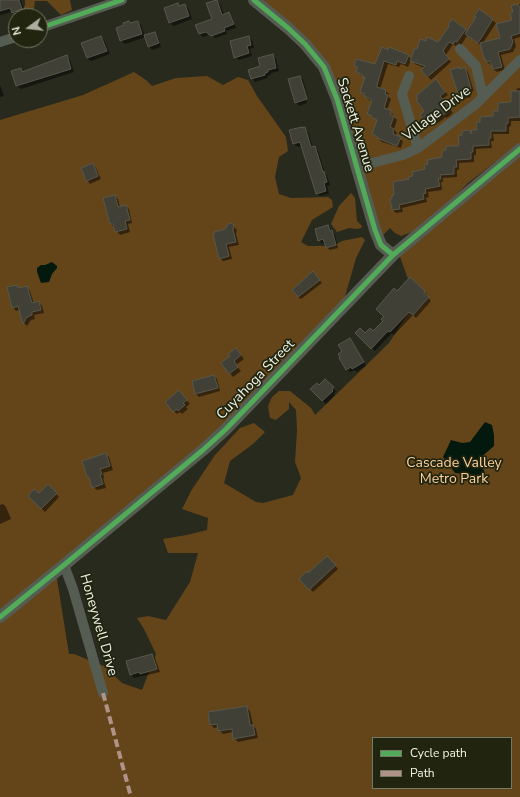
<!DOCTYPE html>
<html>
<head>
<meta charset="utf-8">
<style>
	body { margin:0 }
	#map { position:relative; width:520px; height:797px; overflow:hidden; background:#282a1d; font-family:"Nunito Sans",sans-serif }
	canvas { display:block }
	.legend { position:absolute; left:372px; top:737px; width:140px; height:52px; box-sizing:border-box; background:#21250f; border:1px solid #757865; margin:0; padding:5px 7px; list-style:none; font-size:12px; color:#f2f5e7 }
	.legend li { display:flex; align-items:center; gap:8px; height:20px }
	.legend b { width:20px; border:1px solid #757865 }
	.north { position:absolute; left:8px; top:8px; width:40px; height:40px; box-sizing:border-box; background:#21250f; border:1px solid #757865; border-radius:50%; rotate:255deg; font-size:11px; font-weight:700; line-height:16px; text-align:center; color:#f2f5e7 }
	.north::after { content:''; display:block; margin:auto; width:14px; height:18px; background:#abaea0; clip-path:polygon(50% 0,100% 100%,50% 72%,0 100%) }
</style>
</head>
<body>
<div id="map">
<canvas width="520" height="797"></canvas>
<ul class="legend">
<li><b style="height:5px;background:#51ab58"></b>Cycle path</li>
<li><b style="height:5px;background:#af9288"></b>Path</li>
</ul>
<div class="north">N</div>
</div>
<script>
const context = document.querySelector('canvas').getContext('2d');
context.lineJoin = 'round';
function paint(path, color) { context.fillStyle = color; context.fill(path, 'evenodd'); }
const shape = rows => new Path2D(rows.map(r => 'M' + r).join(''));
function stroke(path, color, width, dash) { context.strokeStyle = color; context.lineWidth = width; context.lineCap = dash ? 'butt' : 'round'; context.setLineDash(dash || []); context.stroke(path); }
function write(font, color, halo, rows, align = 'center') {
  context.font = font + ' "Nunito Sans",sans-serif'; context.lineWidth = 3.5; context.setLineDash([]); context.textBaseline = 'middle'; context.strokeStyle = halo; context.fillStyle = color; for (const [text, x, y, turn = 0] of rows) {
    context.save(); context.translate(x, y); context.rotate((+turn || 0) * Math.PI / 180); context.textAlign = isNaN(turn) ? turn : align; if (halo) context.strokeText(text, 0, 0); context.fillText(text, 0, 0); context.restore();
  }
}
const green = shape([
	[25,0,70,0,72,10,61,15,47,1,35,1,33,16,19,16,25,5],
	[253,0,520,0,520,143,468,183,450,201,412,232,401,236,395,233,390,228,379,239,324,67],
	[134,72,146,80,152,86,176,78,207,76,223,85,238,77,248,80,257,96,286,137,288,151,279,157,275,177,279,194,291,198,328,197,332,200,333,207,312,220,301,242,308,246,333,246,342,241,362,237,365,240,356,258,342,307,222,432,56,573,69,654,74,654,104,666,122,683,142,690,156,654,144,629,137,618,148,616,166,620,190,582,198,553,168,553,163,539,187,535,207,530,208,518,182,509,191,491,215,455,240,428,254,423,265,432,253,444,230,461,224,483,256,502,263,503,293,495,301,478,295,462,297,430,296,410,289,402,289,409,276,420,270,418,268,406,272,397,279,391,290,391,311,408,315,415,389,343,410,310,408,279,398,251,520,150,520,797,0,797,0,120,83,95],
	[373,738,511,738,511,788,373,788],
	[351,193,355,198,357,221,362,226,361,228,357,229,349,228,337,232,331,224,339,206]
]);
const water = shape([
	[52,262,57,266,57,268,52,274,49,282,41,283,37,272,37,268,41,265,45,265],
	[485,422,492,425,494,435,494,446,479,459,485,473,477,475,455,473,443,457,451,440,462,443,470,442]
]);
const shadow = shape([
	[0,0,21,0,25,12,16,15,12,12,0,15],
	[216,1,220,4,224,15,229,13,232,17,236,28,226,31,227,34,215,38,210,34,203,37,200,34,213,19],
	[178,4,180,6,184,5,188,8,192,19,174,26,170,23],
	[520,4,520,37,514,39,516,46,513,52,501,55,505,70,497,72,493,69,492,65,491,65,487,62,482,46,467,36,461,45,459,43,457,47,453,44,446,55,451,62,431,80,422,70,424,68,415,64,411,60,408,67,401,64,399,67,388,64,380,89,386,91,389,94,388,96,391,99,387,110,394,115,393,116,397,120,394,129,397,133,396,137,403,141,401,148,382,142,373,134,378,121,369,114,373,101,369,100,361,92,365,78,357,72,358,69,355,65,376,65,382,49,408,56,412,59,439,43,465,30,467,32,477,17,479,10,496,23,483,43,502,38,513,20,514,13,512,6],
	[129,22,131,24,138,22,141,25,145,36,155,33,158,37,161,47,152,50,149,46,146,37,125,44,121,41,117,29,125,26],
	[101,37,104,40,110,54,91,61,87,58],
	[248,37,252,40,254,48,250,49,252,56,239,60,235,57],
	[272,55,276,59,279,71,271,73,271,75,267,76,268,78,255,82,252,78],
	[66,56,70,60,74,72,21,89,17,86,13,72,20,69,23,72],
	[465,68,468,72,474,92,473,91,461,95,461,97,460,96],
	[300,77,303,80,310,102,302,80,300,80,307,103,299,106,296,102],
	[436,81,448,95,442,99,453,113,447,118,446,117,438,123,433,122,430,125,421,115,425,111],
	[0,85,4,96,0,97],
	[520,88,520,121,511,121,511,126,509,127,509,134,493,134,494,141,491,141,492,148,476,149,476,155,474,155,474,162,459,163,459,170,457,170,457,177,443,178,443,182,441,182,442,190,428,192,429,197,426,198,427,202,402,208,403,212,396,213,393,210,395,196,410,179,426,170,458,147,474,137,481,122,495,117,499,112,512,103,517,92,516,89],
	[470,94,471,97,464,99,461,97],
	[304,129,308,132,313,148,315,147,318,151,325,173,327,176,330,185,327,186,329,194,320,196,317,193,302,146,298,147,294,144,290,131],
	[93,164,96,168,101,179,90,184,87,180],
	[115,196,118,199,120,207,126,206,129,209,132,223,128,224,130,232,120,235,111,224],
	[233,226,237,230,236,234,239,245,229,247,232,259,223,261,220,258],
	[328,226,335,235,338,248,330,250,326,247,325,243,323,244,319,240],
	[316,275,322,283,301,299,298,297],
	[410,279,428,295,427,296,431,301,416,318,413,315,394,335,392,333,375,351,356,333,365,335,373,332,384,321,397,292],
	[17,286,20,289,27,287,30,291,34,304,39,302,42,306,44,313,34,315,35,319,31,320,27,326,24,323,20,310,16,311,13,307],
	[350,339,353,343,366,366,356,372,355,370,350,372,347,369,344,352],
	[239,352,244,359,236,365,241,371,233,377,222,363],
	[214,376,217,379,220,391,199,397,196,394],
	[325,380,336,391,334,394,335,395,326,404,312,389,319,386],
	[182,395,190,404,186,407,188,409,182,414,180,412,177,414,174,411],
	[105,454,109,457,113,470,103,473,104,478,103,478,106,488,97,490,93,487,91,480,88,477],
	[48,485,59,497,45,512,29,496,39,495],
	[3,504,6,507,11,519,0,524,0,505],
	[327,557,338,569,313,592,301,579,308,574],
	[152,655,155,658,160,672,134,678,131,674],
	[247,708,250,711,253,725,256,729,258,738,238,742,234,738,233,732,223,734,219,730,219,727,214,728,211,725]
]);
const building = shape([
	[0,0,19,0,22,9,12,13,10,8,0,11,0,0],
	[217,0,222,15,229,12,234,24,224,28,225,31,211,36,206,32,199,34,195,25,212,19,206,3,217,0],
	[178,3,179,6,185,4,189,16,169,23,164,8,178,3],
	[518,4,520,8,520,33,511,36,513,42,510,49,498,52,502,67,493,69,490,61,486,62,485,58,484,59,480,43,500,38,496,24,512,20,510,13,513,12,511,6,518,4],
	[479,9,493,19,478,43,465,34,476,17,474,16,479,9],
	[452,19,466,29,457,42,455,41,453,44,449,42,443,51,449,59,427,77,421,70,425,66,410,61,415,48,417,49,420,39,426,41,427,37,438,42,449,26,448,25,452,19],
	[129,21,130,23,138,21,142,34,120,41,116,28,124,25,123,23,129,21],
	[155,32,159,43,148,47,144,35,155,32],
	[101,36,107,51,87,58,81,43,101,36],
	[249,36,251,45,247,46,249,53,234,58,230,41,249,36],
	[382,47,388,50,389,47,409,55,405,64,397,61,396,65,384,61,377,85,377,87,386,90,385,94,388,95,384,108,391,110,390,114,394,116,390,127,394,129,393,134,401,137,397,146,377,138,378,137,372,134,377,120,371,117,371,115,367,114,372,100,364,96,365,94,360,92,365,77,362,77,363,75,356,72,358,67,354,66,356,59,375,64,382,47],
	[273,54,276,68,268,70,268,72,265,73,265,75,251,79,248,70,260,66,258,58,273,54],
	[67,55,71,69,16,86,11,71,21,68,22,72,67,55],
	[459,67,460,69,465,67,471,89,467,90,469,94,459,97,450,70,459,67],
	[300,76,307,99,295,103,288,79,300,76],
	[436,79,445,92,440,96,451,109,443,115,442,114,434,120,429,120,426,122,420,115,424,111,416,100,418,98,416,96,436,79],
	[511,91,520,91,520,117,508,118,508,123,506,124,506,131,491,131,491,138,489,138,489,145,473,146,473,152,471,152,471,159,456,160,457,167,454,167,454,174,440,175,441,179,438,179,440,186,425,189,426,193,423,194,424,199,399,205,400,209,392,210,390,199,392,198,392,195,394,195,393,182,409,179,408,177,413,176,412,172,425,169,424,165,428,164,427,160,442,157,442,151,446,150,446,146,458,146,459,144,458,136,462,135,462,131,469,130,472,134,471,130,477,130,476,122,480,122,480,117,493,116,493,111,498,111,498,103,511,102,511,91],
	[302,127,302,128,305,127,311,147,315,146,323,172,324,171,327,182,324,183,326,191,316,194,300,142,293,144,289,130,302,127],
	[93,163,98,176,86,181,81,168,93,163],
	[115,195,118,207,126,205,130,220,125,221,127,229,115,232,113,224,110,224,103,198,115,195],
	[231,223,234,225,233,230,236,242,226,244,229,256,219,259,213,234,215,233,214,232,225,229,228,224,231,223],
	[328,225,330,231,332,230,336,245,326,248,323,239,318,241,315,229,328,225],
	[313,271,320,280,298,297,292,290,313,271],
	[410,277,425,291,424,293,429,297,413,315,409,312,390,332,388,331,371,349,355,333,360,328,365,333,370,328,373,331,383,321,381,319,384,317,376,309,394,288,397,291,410,277],
	[17,285,18,288,27,286,32,303,39,301,41,310,32,312,32,315,27,317,23,324,18,306,12,308,7,287,17,285],
	[350,338,364,362,352,369,351,367,346,370,339,358,340,357,338,354,342,351,338,345,350,338],
	[236,348,241,355,234,361,238,367,229,374,221,363,230,356,228,354,236,348],
	[214,375,218,388,195,394,192,381,214,375],
	[325,379,334,387,332,390,333,391,322,401,310,389,317,383,319,385,325,379],
	[179,390,187,400,183,403,185,405,178,411,177,409,173,412,165,402,179,390],
	[106,453,110,466,100,469,102,474,100,475,103,484,92,488,89,477,87,477,82,461,106,453],
	[48,484,57,493,41,509,28,496,34,489,39,493,48,484],
	[327,556,336,565,309,590,299,579,307,571,308,573,327,556],
	[152,654,157,669,140,674,139,672,130,675,126,661,152,654],
	[247,706,250,725,253,725,255,735,233,739,232,729,218,731,217,724,210,725,208,712,247,706]
]);
const minor = shape([
	[40,28,122,0],
	[0,42,16,37],
	[460,49,476,66,483,97],
	[409,76,402,94,418,148],
	[356,167,403,155,418,148,476,104,520,60],
	[64,565,73,589,103,693]
]);
const tertiary = shape([
	[254,0,288,28,305,44,324,67,337,99,375,230,381,245,393,255],
	[0,617,64,565,203,450,225,430,393,255,520,149]
]);
const quiet = shape([
	[103,693,131,797]
]);
const cycleway = shape([
	[254,0,288,28,305,44,324,67,337,99,375,230,381,245,393,255],
	[40,28,122,0],
	[0,617,64,565,203,450,225,430,393,255,520,149]
]);
const streetNames = [
	["Village Drive",437,114,-37],
	["Sackett Avenue",355,125,73],
	["Cuyahoga Street",256,380,-46],
	["Honeywell Drive",98,625,74]
];
const parkNames = [
	["Cascade Valley",454,464],
	["Metro Park",454,480]
];
paint(green, '#64451a');
paint(water, '#04190d');
paint(shadow, '#0007');
paint(building, '#404036');
stroke(building, '#57574c', 1);
stroke(minor, '#555c52', 10);
stroke(tertiary, '#555c52', 12);
stroke(quiet, '#af9288', 4, [8, 4]);
stroke(cycleway, '#51ab58', 5);
write('14px', '#f2f5e7', '#21250f', streetNames);
write('14px', '#fdcf9b', '#21250f', parkNames);
</script>
</body>
</html>
